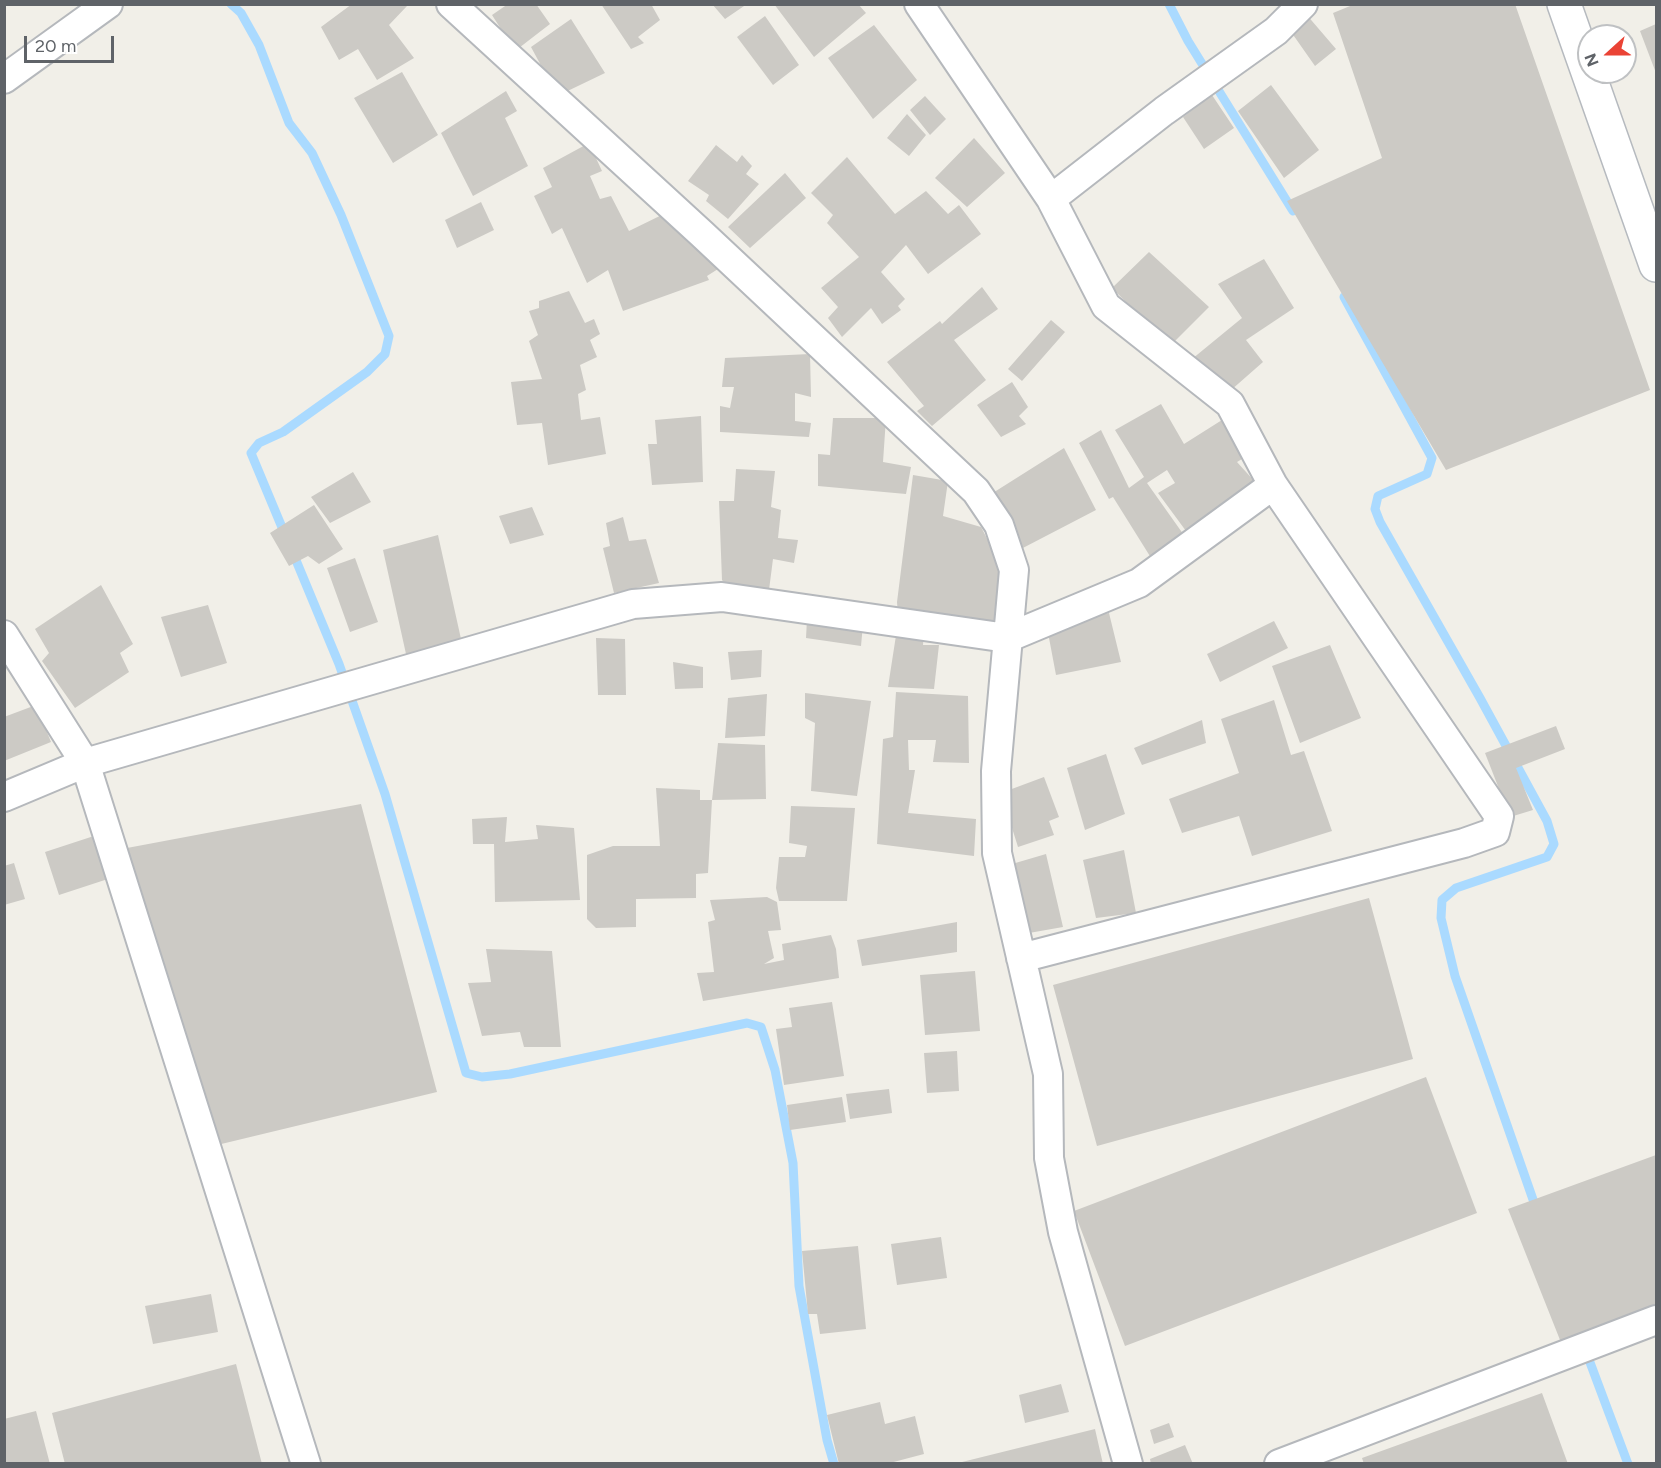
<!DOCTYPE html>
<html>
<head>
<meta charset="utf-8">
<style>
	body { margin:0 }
	#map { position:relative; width:1661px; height:1468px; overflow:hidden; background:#f1efe8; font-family:Figtree,sans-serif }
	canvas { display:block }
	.frame { position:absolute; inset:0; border:6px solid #5f6368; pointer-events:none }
	.north { position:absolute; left:1577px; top:24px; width:60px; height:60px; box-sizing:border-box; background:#fff; border:2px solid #bfc1c3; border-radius:50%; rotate:249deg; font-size:16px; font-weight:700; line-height:24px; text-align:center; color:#5f6368 }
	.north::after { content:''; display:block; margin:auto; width:21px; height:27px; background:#ea4335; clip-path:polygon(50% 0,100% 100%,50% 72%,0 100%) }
	.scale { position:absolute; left:24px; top:36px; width:90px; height:27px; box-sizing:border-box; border:3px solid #5f6368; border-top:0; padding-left:8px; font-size:18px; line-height:21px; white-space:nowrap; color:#5f6368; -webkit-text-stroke:4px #fff; paint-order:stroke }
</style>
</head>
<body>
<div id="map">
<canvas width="1661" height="1468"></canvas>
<div class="frame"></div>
<div class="north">N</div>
<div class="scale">20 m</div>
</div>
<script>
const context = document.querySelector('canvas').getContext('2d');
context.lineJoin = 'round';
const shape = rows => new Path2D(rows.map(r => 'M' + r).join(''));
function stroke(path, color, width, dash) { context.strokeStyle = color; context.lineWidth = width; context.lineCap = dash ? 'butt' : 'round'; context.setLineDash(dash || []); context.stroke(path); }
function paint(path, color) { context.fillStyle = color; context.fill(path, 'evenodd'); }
const stream = shape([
	[231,4,241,13,259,45,289,123,312,153,341,215,389,336,385,354,367,372,283,432,259,443,251,453,286,537],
	[1169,4,1188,41,1293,211],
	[1344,297,1432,458,1427,474,1378,496,1375,509,1380,522,1480,698,1547,821,1554,844,1547,857,1456,888,1442,900,1441,918,1455,976,1537,1211],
	[293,553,339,664,385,794,466,1073,482,1077,510,1074,747,1023,761,1027,775,1070,793,1163,799,1286,827,1440,834,1464],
	[1585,1349,1628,1464]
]);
const building = shape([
	[352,4,405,4,407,6,389,25,414,58,377,80,358,49,339,60,321,27],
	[508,4,536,4,550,24,515,51,492,15],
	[601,4,651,4,660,20,638,37,644,43,631,49],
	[712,4,747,4,725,19],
	[774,4,858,4,866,13,814,57],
	[1355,4,1515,4,1650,390,1446,470,1287,201,1382,158,1333,13],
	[1306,14,1336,49,1315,66,1289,29],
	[765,16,799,65,773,85,737,37],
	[571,19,605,73,553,98,545,73,531,47],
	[1656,24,1656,73,1640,31],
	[874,25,917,80,873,119,828,58],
	[402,72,438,135,393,163,354,98],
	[1271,85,1319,150,1284,178,1238,111],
	[506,91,517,111,505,118,528,166,473,196,441,133],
	[1212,95,1234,128,1204,149,1183,117],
	[925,96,946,119,930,135,910,110],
	[907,114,926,135,909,156,887,138],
	[974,138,1005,173,967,207,935,178],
	[589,143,602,171,590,176,600,199,611,196,629,231,674,209,686,240,702,234,718,269,707,276,709,280,623,311,608,270,587,283,562,228,552,234,534,196,552,187,543,168],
	[716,145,737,162,742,155,752,166,746,174,759,184,728,219,706,201,709,195,688,181],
	[847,157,895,214,926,191,948,214,959,205,981,234,928,274,906,245,881,272,905,299,898,306,901,310,882,324,871,308,842,337,828,318,838,307,821,288,859,257,827,223,833,215,811,193],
	[785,173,806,198,750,248,728,227],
	[481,202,494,230,457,248,445,220],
	[1149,252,1209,307,1170,346,1112,288],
	[1264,259,1294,308,1246,340,1263,362,1222,398,1192,359,1242,318,1218,284],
	[982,287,998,309,954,340,986,380,932,426,917,411,924,406,887,362,940,321,942,324],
	[569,291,585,323,594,319,600,334,590,340,597,357,580,365,586,390,578,394,581,420,600,417,606,454,548,465,542,423,517,425,511,382,542,379,529,341,538,335,529,311,539,308,539,301],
	[1051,320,1065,332,1022,381,1008,369],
	[810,354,811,397,795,393,795,421,811,423,809,437,720,432,720,406,730,408,734,387,722,387,725,358],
	[1012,382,1028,407,1019,416,1026,424,1001,437,977,405],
	[1161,404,1184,444,1222,420,1247,456,1237,462,1256,483,1186,531,1158,493,1175,483,1167,470,1147,483,1186,538,1153,561,1113,497,1109,499,1079,443,1101,430,1129,488,1144,477,1115,430],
	[701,416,703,482,652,485,648,444,657,444,655,420],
	[833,418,886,418,883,462,911,467,906,494,818,486,818,454,830,455],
	[1064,448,1096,510,1019,550,988,496],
	[736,469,775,471,771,507,781,510,778,538,798,540,794,563,773,559,769,590,726,585,722,580,719,501,734,501],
	[353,472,371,502,330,523,311,497],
	[913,475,948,481,943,516,981,527,1007,577,993,630,898,615,897,602],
	[314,505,343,549,319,564,308,556,289,566,270,533],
	[532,507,544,535,510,544,499,516],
	[623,517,629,541,646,539,659,583,614,593,603,548,610,546,606,523],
	[438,535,461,639,406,654,383,550],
	[355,558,378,622,350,632,327,568],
	[101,585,133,644,120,653,129,672,75,708,42,661,49,653,35,629],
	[208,605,227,663,181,677,161,617],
	[1109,613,1121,662,1056,675,1046,622],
	[807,619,863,624,861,646,806,638],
	[1274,621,1288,648,1220,682,1207,654],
	[897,629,924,632,923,645,939,645,934,689,888,687],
	[596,638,625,639,626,695,598,695],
	[1330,645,1361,718,1300,743,1272,666],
	[762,650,761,677,731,680,728,652],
	[673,662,703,667,703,688,675,689],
	[896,692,968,696,969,763,933,762,936,740,908,740,909,770,915,770,908,813,976,819,974,856,877,844,883,739,893,737],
	[805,693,871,701,857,796,811,791,815,723,805,718],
	[767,694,765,736,725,738,728,698],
	[1274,700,1291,755,1304,751,1332,831,1252,856,1239,816,1182,833,1169,799,1239,773,1221,719],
	[36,705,51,742,4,761,4,717],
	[1202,720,1206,743,1142,765,1134,748],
	[1556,726,1565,749,1516,768,1533,810,1510,817,1485,753],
	[718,743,765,745,766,799,712,800],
	[1106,754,1125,814,1085,830,1067,768],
	[1044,777,1059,817,1049,821,1054,835,1018,847,1001,793],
	[656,788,700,790,700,800,712,800,708,873,696,874,696,898,636,899,636,927,596,928,587,919,587,855,613,846,660,846],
	[361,804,437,1092,213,1146,127,848],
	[791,806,855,808,847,901,779,901,776,888,779,857,805,857,807,846,789,843],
	[507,817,505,842,538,839,536,825,574,828,580,900,495,902,494,844,473,844,472,819],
	[100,834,114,877,59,895,45,852],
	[1124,850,1136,913,1096,918,1083,860],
	[1046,854,1063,927,1029,933,1012,864],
	[14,863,25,899,4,905,4,866],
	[767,897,777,902,781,930,768,931,774,958,764,964,784,960,782,944,831,935,836,949,839,978,703,1001,697,973,714,972,708,922,715,920,710,900],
	[1369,898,1413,1059,1097,1146,1053,985],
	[957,922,957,952,862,966,857,940],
	[486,949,552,951,561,1047,524,1047,520,1032,482,1036,468,983,491,982],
	[975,971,980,1031,925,1035,920,975],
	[832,1002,844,1076,784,1085,776,1029,792,1027,789,1008],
	[957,1051,959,1091,927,1093,924,1053],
	[1426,1077,1477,1213,1125,1346,1074,1211],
	[889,1089,892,1113,850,1119,846,1094],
	[842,1097,846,1122,790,1130,787,1105],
	[1656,1155,1656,1309,1562,1345,1508,1209],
	[941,1237,947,1278,897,1285,891,1244],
	[858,1246,866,1329,820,1334,817,1314,808,1314,802,1251],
	[211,1294,218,1332,153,1344,145,1306],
	[236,1364,262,1464,65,1464,52,1413],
	[1061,1384,1069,1412,1025,1423,1019,1395],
	[1542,1393,1568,1464,1364,1464,1362,1458],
	[880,1402,885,1424,915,1416,924,1454,886,1464,839,1464,827,1415],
	[36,1411,50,1464,4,1464,4,1419],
	[1169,1423,1174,1437,1154,1444,1150,1430],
	[1095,1429,1103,1464,958,1464,958,1463],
	[1185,1445,1193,1464,1151,1464,1150,1459]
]);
const street = shape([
	[451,4,702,234,976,491,999,525,1014,570,996,771,997,853,1048,1074,1049,1158,1063,1232,1128,1464],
	[919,4,1051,199,1106,306,1230,404,1273,485,1499,816,1495,832,1464,843,1021,958],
	[4,79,108,4],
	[1051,199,1164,111,1276,31,1303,4],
	[4,635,85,763,306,1464],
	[4,797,85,763,633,604,722,597,1007,638,1139,583,1273,485],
	[1279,1464,1656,1320]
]);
const secondary = shape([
	[1564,4,1656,265]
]);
stroke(stream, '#aadaff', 9);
paint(building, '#cccac5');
stroke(street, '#b5b8bc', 32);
stroke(secondary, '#b6babf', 36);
stroke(street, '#fff', 28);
stroke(secondary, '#fff', 33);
</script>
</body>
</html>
